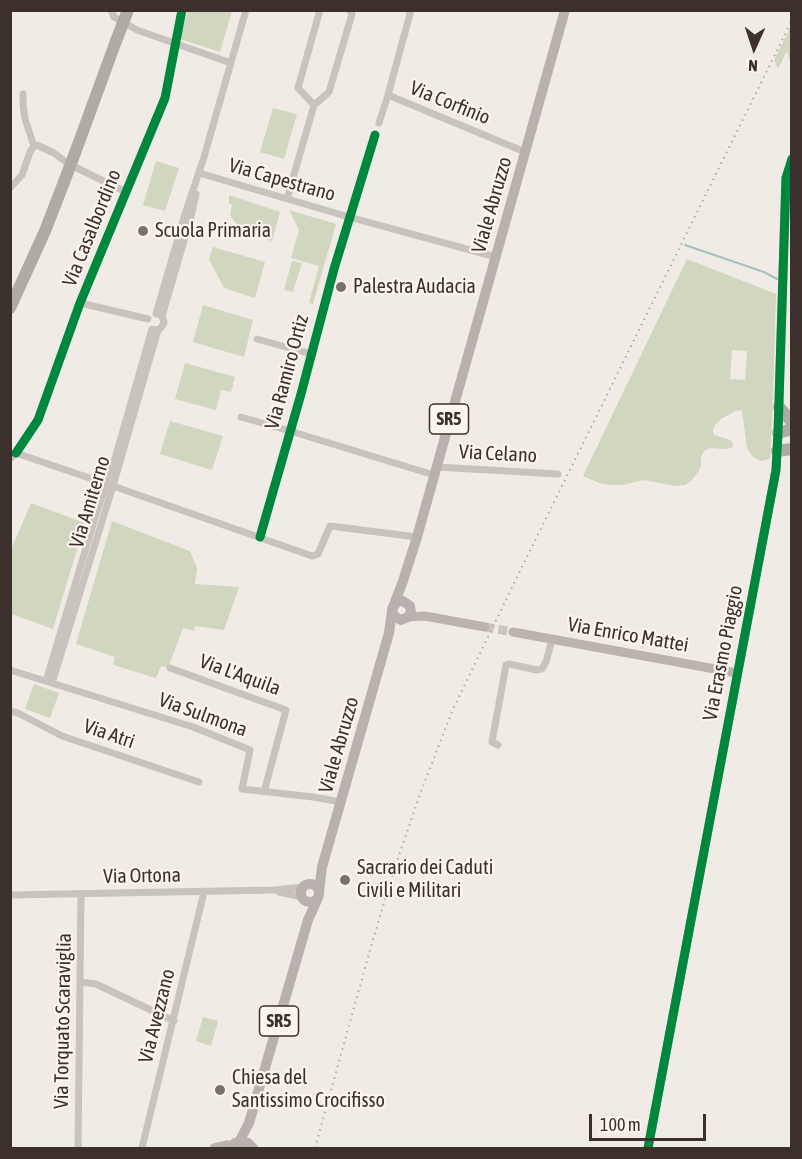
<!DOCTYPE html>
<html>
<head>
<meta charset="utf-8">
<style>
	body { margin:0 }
	#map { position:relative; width:802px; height:1159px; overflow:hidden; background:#f0ebe5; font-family:"Asap Condensed",sans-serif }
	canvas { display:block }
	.frame { position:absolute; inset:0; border:12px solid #3b302b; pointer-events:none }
	.north { position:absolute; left:724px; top:18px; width:60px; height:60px; -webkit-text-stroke:4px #fbf5ee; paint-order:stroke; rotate:183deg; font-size:16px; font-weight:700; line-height:24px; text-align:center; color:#3b302b }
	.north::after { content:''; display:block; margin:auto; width:21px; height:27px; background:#3b302b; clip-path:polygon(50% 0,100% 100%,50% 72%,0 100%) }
	.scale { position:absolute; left:589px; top:1114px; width:117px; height:27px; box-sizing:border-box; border:3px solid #3b302b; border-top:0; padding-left:8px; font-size:18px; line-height:21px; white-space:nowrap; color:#3b302b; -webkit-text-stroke:4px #fbf5ee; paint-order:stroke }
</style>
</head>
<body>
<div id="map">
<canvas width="802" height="1159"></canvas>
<div class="frame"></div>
<div class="north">N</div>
<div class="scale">100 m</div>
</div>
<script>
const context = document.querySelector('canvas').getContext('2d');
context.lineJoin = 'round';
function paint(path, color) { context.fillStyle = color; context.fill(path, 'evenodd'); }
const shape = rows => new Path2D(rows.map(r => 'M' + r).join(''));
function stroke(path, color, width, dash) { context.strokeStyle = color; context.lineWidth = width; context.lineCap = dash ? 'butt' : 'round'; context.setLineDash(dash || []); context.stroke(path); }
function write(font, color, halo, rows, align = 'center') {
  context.font = font + ' "Asap Condensed",sans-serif'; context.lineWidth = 4.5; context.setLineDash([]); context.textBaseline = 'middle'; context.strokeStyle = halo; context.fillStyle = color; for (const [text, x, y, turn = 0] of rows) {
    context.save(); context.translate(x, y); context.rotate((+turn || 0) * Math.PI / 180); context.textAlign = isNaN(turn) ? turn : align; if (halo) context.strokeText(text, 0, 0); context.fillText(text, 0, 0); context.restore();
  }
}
const green = shape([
	[188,11,232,11,220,52,180,39],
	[791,26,791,65,787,51,778,69,774,60],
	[273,108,297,114,284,159,260,152],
	[156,161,179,168,165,211,143,205],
	[229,195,280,212,272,241,243,233,230,215,232,205,229,203],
	[289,210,336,224,313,304,309,303,319,266,291,258,299,230],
	[213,247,265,262,255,298,224,288,209,259],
	[687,259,776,294,773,399,770,459,761,461,753,457,747,448,742,410,735,411,721,419,715,425,713,431,714,435,730,440,733,443,732,448,722,449,710,448,705,450,701,457,701,466,696,475,692,480,685,485,676,486,643,480,622,485,610,485,599,483,583,476],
	[732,350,747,351,745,380,730,379],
	[292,261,302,263,293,292,284,290],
	[203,305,253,320,244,357,193,342],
	[185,363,235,377,231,392,221,390,216,410,175,399],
	[170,421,223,436,212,470,160,454],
	[31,503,85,523,53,629,11,614,11,550],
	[112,521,190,551,197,568,195,584,239,587,224,630,195,626,194,631,183,628,168,668,161,666,156,678,113,665,115,657,76,644],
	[34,684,59,693,50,718,25,709],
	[203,1017,218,1021,211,1046,196,1041]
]);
const stream = shape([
	[685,245,764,272,777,279]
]);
const secondaryTunnel = shape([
	[485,627,513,632]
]);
const street = shape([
	[111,10,114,17,137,30,231,63],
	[23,94,23,104,25,119,34,146,37,145,54,153,66,162],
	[388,95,411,10],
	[314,105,298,88,320,10],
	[379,123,388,95,525,152],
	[77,168,126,192],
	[199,173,349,217,496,257],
	[10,188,22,175,30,152,34,146],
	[287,199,314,105,329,92,352,14,349,10],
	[80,303,148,319],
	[156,314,185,214,204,157,246,10],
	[162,316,191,217,196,194],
	[154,330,160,329,164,323,163,318,159,314],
	[257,339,311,354],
	[241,417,290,431,434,475],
	[16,453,38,420,80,303,165,98,182,10],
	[10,459,16,453,107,484],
	[436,467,558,474],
	[113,486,312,556,318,554,330,526,417,537],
	[260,537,301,394,334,269,375,135],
	[170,668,286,710,264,792],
	[10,670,193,727,250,750,242,789,313,797,341,802],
	[46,681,95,518,116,455,152,329],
	[52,683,113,486,158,330],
	[10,711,18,713,62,736,199,782],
	[498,745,492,742,506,665,509,664,537,670,542,669,546,662,552,639],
	[279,892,302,897],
	[10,895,274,890,304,887],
	[80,982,96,984,174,1021],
	[78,1148,81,894],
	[142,1148,204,892]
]);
const secondary = shape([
	[408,617,425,616,485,627],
	[513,632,737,673],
	[214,1148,227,1145,234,1145],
	[648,1148,776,470,778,433,786,178,792,159]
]);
const primary = shape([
	[393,607,398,601,403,601,410,606,411,612,408,617,401,620,394,616,392,609,393,607,403,581,417,537,565,10],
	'301 893a9 9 0 1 1 18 0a9 9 0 1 1-18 0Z',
	[319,892,322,867,389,633,392,611],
	[239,1142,249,1123,308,920,318,898],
	[231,1148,235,1143,242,1142,248,1143,253,1148]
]);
const highway = shape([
	[75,153,116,41],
	[10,308,45,231,64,182],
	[779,407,792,422],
	[778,433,792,429],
	[777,451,792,449]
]);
const rail = shape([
	[315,1148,370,950,392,876,420,794,453,709,520,571,792,20]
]);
const highwayBridge = shape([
	[116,41,128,10],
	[64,182,75,153]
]);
const cycleway = shape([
	[16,453,38,420,80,303,165,98,182,10],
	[260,537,301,394,334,269,375,135],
	[648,1148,776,470,778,433,786,178,792,159]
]);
const markers = [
	[143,231,6,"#7a716c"],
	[341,287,6,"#7a716c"],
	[345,880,6,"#7a716c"],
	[220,1090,6,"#7a716c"]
];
const shields = [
	[449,419,39],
	[279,1021,39]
];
const shieldNames = [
	["SR5",449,419],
	["SR5",279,1021]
];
const streetNames = [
	["Via Corfinio",450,103,22],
	["Via Capestrano",282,180,16],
	["Viale Abruzzo",492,205,-74],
	["Via Casalbordino",92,228,-68],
	["Via Ramiro Ortiz",287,372,-75],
	["Via Celano",498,454,3],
	["Via Amiterno",90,502,-73],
	["Via Enrico Mattei",628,635,10],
	["Via Erasmo Piaggio",723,653,-79],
	["Via L'Aquila",240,675,20],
	["Via Sulmona",203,715,20],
	["Via Atri",109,734,19],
	["Viale Abruzzo",339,745,-74],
	["Via Ortona",142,876,-1],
	["Via Avezzano",157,1016,-76],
	["Via Torquato Scaraviglia",63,1021,-89]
];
const poiNames = [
	["Scuola Primaria",155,231],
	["Palestra Audacia",353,287],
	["Sacrario dei Caduti",357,868],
	["Civili e Militari",357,891],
	["Chiesa del",232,1078],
	["Santissimo Crocifisso",232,1101]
];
paint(green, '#d1d6bf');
stroke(stream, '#a1c2c1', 2);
stroke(secondaryTunnel, '#ccc6c0', 9, [9, 4.5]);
stroke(street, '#c9c3be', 7);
stroke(secondary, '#bab3ae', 9);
stroke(primary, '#b8b1ad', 10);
stroke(highway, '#afaaa4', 12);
stroke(rail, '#b1aca8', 2, [1.5, 4.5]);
stroke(highwayBridge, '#afaaa4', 12);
stroke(cycleway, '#00873e', 9);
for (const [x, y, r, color] of markers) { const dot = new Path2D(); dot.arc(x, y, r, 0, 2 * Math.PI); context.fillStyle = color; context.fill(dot); stroke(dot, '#fbf5ee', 2); }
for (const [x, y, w] of shields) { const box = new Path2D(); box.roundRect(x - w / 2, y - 15, w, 30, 4.5); context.fillStyle = '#fbf5ee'; context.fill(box); stroke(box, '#3b302b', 1.5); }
write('bold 18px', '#3b302b', null, shieldNames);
write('20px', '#3b302b', '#fbf5ee', streetNames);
write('20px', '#3b302b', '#fbf5ee', poiNames, 'left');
</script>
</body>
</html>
